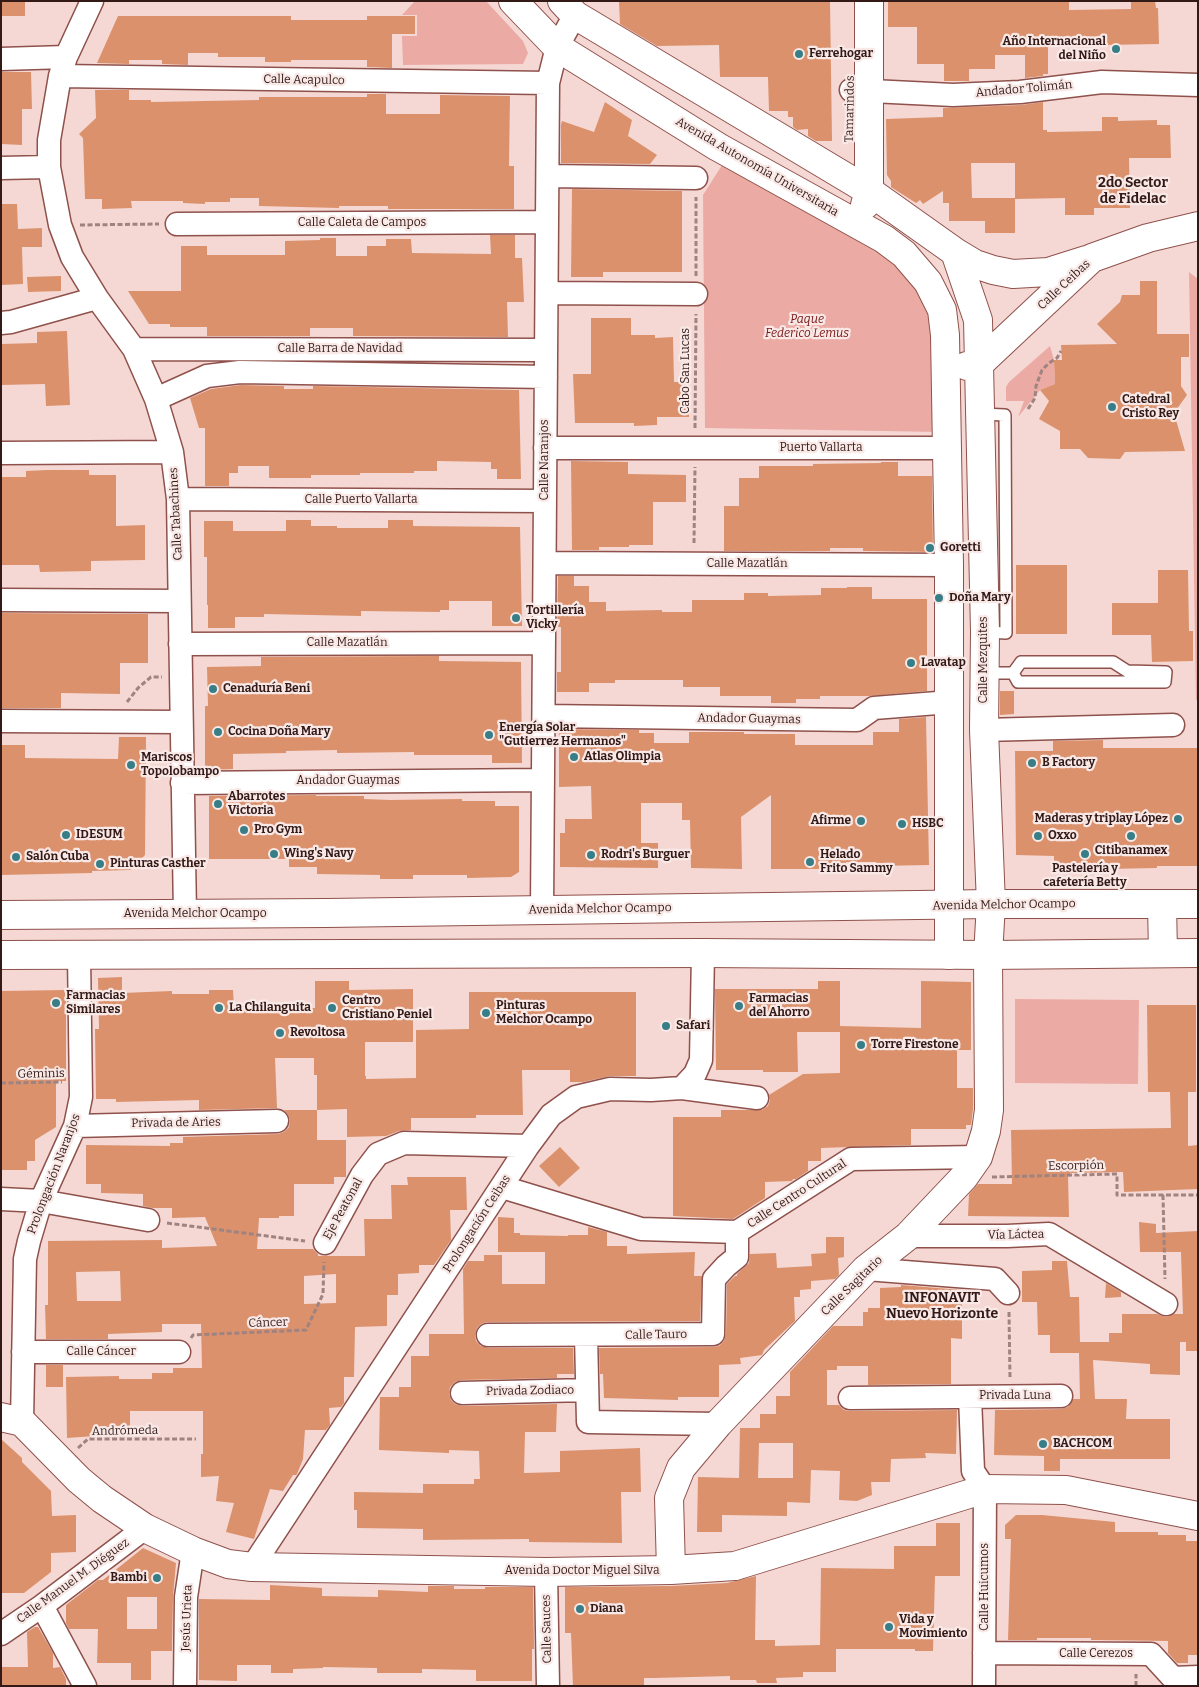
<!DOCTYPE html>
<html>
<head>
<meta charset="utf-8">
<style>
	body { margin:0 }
	#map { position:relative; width:1199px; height:1687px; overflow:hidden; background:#f5d8d4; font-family:Bitter,serif }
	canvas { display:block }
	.frame { position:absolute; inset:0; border:2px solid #341a17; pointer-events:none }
</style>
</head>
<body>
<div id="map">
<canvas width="1199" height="1687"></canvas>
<div class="frame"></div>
</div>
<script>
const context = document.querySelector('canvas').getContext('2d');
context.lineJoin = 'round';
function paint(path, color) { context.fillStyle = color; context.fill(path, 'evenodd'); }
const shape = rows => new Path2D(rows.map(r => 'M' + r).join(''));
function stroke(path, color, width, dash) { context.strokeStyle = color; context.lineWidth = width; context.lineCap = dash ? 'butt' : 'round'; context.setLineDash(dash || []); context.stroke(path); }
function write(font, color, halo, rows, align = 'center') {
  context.font = font + ' Bitter,serif'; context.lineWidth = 4.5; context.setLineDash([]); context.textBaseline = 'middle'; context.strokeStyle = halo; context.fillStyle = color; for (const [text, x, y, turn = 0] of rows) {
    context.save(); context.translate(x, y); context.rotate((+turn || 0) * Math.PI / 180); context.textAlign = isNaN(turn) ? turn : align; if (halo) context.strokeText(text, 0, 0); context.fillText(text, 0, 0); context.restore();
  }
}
const green = shape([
	[415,1,486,1,523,41,528,53,523,64,403,65,402,36,417,36,417,15,402,15],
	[724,162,891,258,932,308,940,432,705,428,703,195],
	[1189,272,1198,279,1198,700,1196,700],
	[1050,346,1054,360,1055,384,1040,390,1018,417,1024,401,1006,401,1006,387,1009,382],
	[1015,999,1139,1000,1138,1084,1015,1083]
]);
const building = shape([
	[1,1,25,1,25,16,1,16],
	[619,1,830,1,832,141,816,141,808,136,808,129,797,130,793,127,793,117,788,117,788,111,769,111,768,77,720,77,719,45,657,46,620,24],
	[1069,1,1069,10,1131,9,1131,1,1155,1,1156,8,1158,8,1159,44,1048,46,1048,74,1043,74,1043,76,1025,78,1025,55,995,55,995,69,969,69,969,81,944,81,944,64,917,64,917,27,888,27,888,2],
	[118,16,291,16,291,20,367,20,367,16,415,16,415,34,392,34,392,68,367,67,367,60,291,60,291,62,265,62,265,57,218,57,218,53,188,53,188,65,162,64,162,60,129,60,129,64,97,63],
	[1,72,31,72,32,109,22,109,22,145,1,144],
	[95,90,129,90,129,100,151,100,151,102,259,100,259,97,367,97,367,94,386,94,386,114,440,114,440,95,510,96,509,166,514,166,514,209,388,209,388,206,339,206,339,208,259,206,259,198,230,198,230,202,205,202,205,204,183,203,183,201,131,201,132,208,102,209,102,199,85,199,83,138,79,134,96,118],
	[605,102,632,120,628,136,657,155,650,164,561,163,561,125,562,121,594,132],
	[1043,102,1043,130,1047,130,1047,132,1102,131,1102,117,1118,117,1118,121,1157,120,1157,125,1170,125,1171,158,1129,158,1130,208,1094,208,1094,215,1065,215,1065,198,1015,199,1015,163,971,163,972,198,1015,198,1015,233,985,233,985,221,949,221,949,203,943,203,943,191,923,204,920,200,916,203,891,187,891,181,887,175,886,119,943,117,943,108,1021,105],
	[572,189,682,191,682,272,603,272,603,277,571,277],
	[1,204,17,204,18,229,42,228,42,247,22,247,23,284,1,285],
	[490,235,515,235,515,258,522,258,524,302,507,302,508,337,353,336,353,328,310,328,310,336,207,336,207,327,170,327,170,324,149,324,128,291,181,291,181,246,207,246,207,255,285,255,285,241,320,240,320,238,336,238,336,256,367,256,367,246,386,246,386,239,411,239,412,253,491,254],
	[61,276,61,291,28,292,27,277],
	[1140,281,1157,281,1157,334,1189,334,1189,357,1181,357,1181,386,1187,395,1174,413,1185,451,1125,452,1120,459,1088,458,1080,449,1060,449,1060,431,1039,419,1049,401,1040,390,1055,384,1054,360,1062,360,1061,345,1117,344,1097,324,1120,302,1122,295,1140,295],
	[591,318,631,318,631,335,655,335,655,338,673,337,674,382,689,382,689,417,657,417,657,425,634,426,634,423,575,423,573,374,591,374],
	[67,331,70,405,46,406,45,384,1,385,1,344,37,343,37,332],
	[241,385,284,386,284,389,313,389,313,386,519,390,521,479,497,479,497,469,491,469,491,462,437,461,437,471,414,471,414,473,360,473,360,475,311,475,311,478,269,478,269,466,238,466,238,473,229,473,229,486,205,486,205,428,199,428,190,398,211,389],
	[571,461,628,462,628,474,686,475,686,502,653,502,653,545,629,545,629,547,599,547,599,550,572,550],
	[881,462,898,462,898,476,932,476,933,552,863,551,863,548,830,548,830,551,724,551,724,506,739,506,739,478,759,478,759,466,813,466,813,464,881,463],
	[47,470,89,470,89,475,116,475,116,526,145,525,145,560,91,561,91,571,40,572,39,565,1,565,1,477,26,477,26,471],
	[286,520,311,520,311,526,337,526,337,528,388,528,388,520,413,520,413,526,520,527,522,626,492,626,492,601,449,601,449,610,440,610,440,612,361,611,361,616,264,614,264,617,235,617,235,628,208,628,208,605,207,605,207,557,204,557,204,521,233,521,233,531,286,531],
	[1016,565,1067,565,1067,634,1016,634],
	[1158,570,1188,570,1189,631,1193,631,1193,661,1152,662,1151,635,1112,635,1112,603,1158,603],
	[558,576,574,576,574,586,589,586,589,602,606,602,606,611,662,610,662,612,692,612,692,600,744,600,744,593,768,593,768,596,821,595,821,588,847,588,847,587,872,587,872,599,927,599,927,691,870,696,820,696,820,699,796,699,796,703,771,703,771,696,720,696,720,687,683,687,683,680,615,680,615,683,589,683,589,692,557,692,557,672,561,672,561,627,557,627],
	[1,613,148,614,148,663,120,663,120,694,61,693,61,708,1,708],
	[439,656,439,661,521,662,522,763,492,763,492,755,414,755,414,752,337,753,337,750,286,751,286,753,233,754,233,769,209,770,209,768,205,768,205,706,208,706,207,667,261,666,261,657],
	[1000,691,1014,691,1014,714,1000,715],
	[926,717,929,865,876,866,876,862,846,862,846,872,819,872,819,869,771,869,771,795,741,817,742,869,691,868,690,820,682,820,682,803,641,803,641,843,658,843,658,868,560,867,560,833,565,833,565,819,592,819,591,786,559,787,559,729,639,730,639,733,654,733,654,743,689,743,689,732,744,732,744,734,795,734,795,745,873,745,873,732,899,732,899,719],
	[119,737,146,737,145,855,130,870,92,871,92,873,1,875,1,745,25,745,25,758,118,759],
	[1103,740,1103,748,1198,748,1198,866,1157,866,1157,868,1054,870,1054,856,1016,855,1015,751,1053,751,1053,741],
	[316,795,316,796,364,796,364,799,390,800,462,799,462,801,495,801,495,806,519,806,519,872,511,877,467,878,467,875,413,875,413,879,380,879,380,875,317,874,317,867,289,867,289,859,209,859,209,796],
	[122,977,122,993,172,991,172,994,209,994,209,990,233,990,234,1008,315,1008,315,981,349,981,349,990,413,989,413,1042,365,1042,365,1076,366,1076,366,1079,416,1078,416,1030,469,1029,469,992,636,992,636,1076,610,1076,583,1082,570,1082,570,1070,522,1070,523,1115,476,1115,476,1118,411,1118,411,1130,399,1131,386,1136,347,1137,347,1109,317,1110,317,1075,314,1075,314,1058,275,1058,277,1108,199,1110,199,1100,116,1102,116,1099,96,1099,95,1029,99,1029,98,978],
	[818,981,840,981,840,1032,797,1032,798,1072,763,1072,763,1070,716,1070,715,989,818,989],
	[921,981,971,982,971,1050,957,1050,957,1088,973,1088,973,1109,971,1125,966,1125,966,1129,911,1129,911,1145,821,1148,821,1161,808,1161,808,1171,796,1179,793,1179,792,1181,765,1182,765,1198,733,1219,673,1216,673,1117,721,1117,721,1110,762,1110,768,1106,770,1100,769,1095,803,1074,840,1073,840,1026,921,1028],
	[66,990,66,1081,56,1081,56,1127,35,1140,35,1161,27,1161,27,1170,1,1170,1,991],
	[1147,1005,1196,1005,1196,1092,1188,1092,1188,1146,1198,1145,1198,1189,1124,1192,1123,1172,1070,1173,1070,1175,1068,1175,1069,1217,968,1216,969,1194,978,1184,1012,1184,1011,1130,1171,1128,1170,1092,1148,1092],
	[284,1110,317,1110,317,1140,346,1140,346,1177,334,1177,334,1184,294,1184,294,1216,279,1216,279,1218,259,1218,257,1249,313,1249,318,1254,318,1256,365,1256,364,1219,392,1219,391,1185,408,1185,407,1177,466,1177,467,1210,450,1210,451,1240,434,1265,419,1265,419,1273,398,1274,398,1295,387,1295,387,1326,355,1327,354,1377,344,1377,344,1403,341,1407,329,1408,330,1425,326,1430,305,1430,303,1459,297,1474,296,1475,293,1475,283,1491,270,1489,254,1539,226,1532,234,1503,216,1501,219,1476,201,1477,201,1454,203,1454,203,1411,130,1411,130,1431,109,1431,109,1435,67,1438,66,1377,119,1376,119,1379,152,1379,152,1373,173,1373,173,1368,202,1368,201,1324,162,1324,162,1332,108,1334,108,1339,46,1339,45,1305,48,1305,48,1241,162,1240,162,1248,217,1246,205,1217,172,1218,172,1208,152,1208,143,1206,143,1194,101,1193,101,1184,86,1184,86,1145,170,1146,170,1143,183,1143,183,1137,278,1134,284,1132,289,1127,290,1120,288,1115],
	[120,1271,121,1301,77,1301,76,1272],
	[336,1274,336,1303,304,1304,304,1276],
	[560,1147,580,1168,559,1187,539,1166],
	[498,1217,514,1218,514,1233,520,1233,520,1235,568,1236,568,1235,588,1235,588,1227,607,1232,607,1246,627,1246,627,1254,695,1252,694,1276,702,1276,700,1321,487,1322,481,1324,477,1328,475,1335,476,1341,481,1346,488,1348,573,1348,574,1374,557,1374,557,1378,462,1380,455,1382,450,1387,449,1394,451,1400,455,1404,462,1406,557,1404,556,1432,525,1432,524,1473,560,1472,560,1451,640,1448,641,1492,621,1492,622,1543,529,1542,529,1539,423,1540,423,1529,357,1528,357,1510,354,1510,354,1492,423,1493,423,1484,474,1484,474,1479,480,1479,479,1451,449,1450,449,1453,379,1450,380,1397,399,1397,399,1387,411,1387,411,1356,429,1356,429,1334,464,1334,463,1269,468,1261,484,1261,484,1255,502,1255,502,1284,545,1284,545,1252,498,1252],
	[1139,1222,1156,1224,1156,1233,1198,1231,1198,1351,1186,1351,1186,1342,1180,1342,1180,1375,1150,1374,1150,1364,1093,1360,1095,1399,1127,1399,1126,1419,1170,1419,1170,1459,1060,1459,1060,1471,1044,1471,1044,1456,994,1455,995,1410,1061,1409,1068,1407,1073,1399,1080,1399,1079,1353,1050,1353,1050,1335,1038,1335,1037,1302,1022,1302,1022,1271,1052,1270,1052,1261,1067,1261,1070,1297,1079,1297,1080,1342,1109,1342,1109,1333,1122,1333,1122,1314,1157,1314,1166,1317,1174,1314,1183,1314,1181,1252,1140,1252],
	[826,1237,844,1237,844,1257,838,1258,839,1275,835,1279,811,1281,811,1289,800,1290,800,1297,794,1297,795,1321,764,1350,762,1355,740,1358,741,1364,719,1365,719,1397,678,1397,678,1400,604,1398,603,1374,600,1374,599,1348,713,1347,719,1346,724,1341,726,1334,727,1284,735,1276,737,1276,737,1274,749,1263,750,1254,776,1253,777,1268,812,1266,811,1254,826,1253],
	[1106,1283,1121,1292,1121,1297,1105,1298],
	[901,1285,962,1290,962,1339,951,1338,951,1384,868,1385,868,1366,837,1366,837,1370,827,1370,827,1405,839,1405,844,1410,850,1411,957,1410,956,1454,925,1453,926,1458,891,1459,890,1482,871,1482,872,1495,857,1501,839,1500,840,1471,811,1470,810,1503,787,1502,787,1516,722,1515,722,1532,697,1532,698,1477,739,1478,740,1428,760,1428,760,1414,776,1414,776,1396,790,1396,790,1372,833,1326,863,1326,863,1312,868,1312,868,1308,880,1308,880,1288,901,1287],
	[759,1443,793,1443,793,1478,758,1478],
	[46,1365,63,1365,63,1387,46,1387],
	[1,1439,22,1458,22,1462,51,1491,52,1516,76,1515,76,1552,51,1553,51,1572,24,1593,1,1593],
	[1016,1515,1042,1515,1115,1522,1115,1532,1158,1532,1158,1535,1186,1535,1186,1541,1198,1541,1198,1655,1188,1655,1188,1663,1177,1663,1168,1653,1168,1641,1097,1640,1091,1640,1091,1638,1037,1638,1037,1640,1008,1640,1011,1539,1005,1539,1005,1525],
	[936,1523,960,1523,960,1576,935,1576,933,1651,915,1651,915,1649,836,1649,836,1672,803,1672,803,1677,776,1678,777,1683,757,1683,756,1680,730,1680,730,1676,654,1678,644,1678,644,1685,573,1686,571,1633,565,1633,565,1587,671,1586,727,1583,756,1576,755,1640,775,1640,775,1646,820,1645,821,1568,894,1569,894,1546,936,1546],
	[143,1548,176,1563,173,1597,172,1651,151,1651,151,1680,131,1680,131,1663,97,1663,98,1629,69,1629,66,1623,66,1605,98,1580,103,1580],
	[127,1597,157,1597,157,1629,127,1629],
	[270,1585,322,1588,322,1596,378,1597,378,1590,428,1592,428,1586,454,1586,454,1589,485,1589,485,1587,533,1587,534,1649,532,1649,532,1681,476,1681,476,1670,422,1669,422,1673,377,1673,377,1668,323,1667,323,1668,293,1669,293,1673,271,1673,271,1665,237,1665,237,1681,199,1680,199,1599,270,1600],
	[35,1627,38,1627,53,1653,53,1668,60,1667,66,1679,66,1686,1,1686,1,1667,28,1667,27,1632]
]);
const path = shape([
	[80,225,159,224],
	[696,276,696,197],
	[1028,409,1035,398,1036,386,1042,370,1049,363,1057,358,1061,351],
	[695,428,696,314],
	[694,543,695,467],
	[127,702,138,688,151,677,162,677],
	[1,1083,62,1082],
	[992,1177,1117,1174,1117,1195,1198,1195],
	[1163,1195,1165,1279],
	[167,1223,305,1241],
	[1009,1312,1010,1378],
	[191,1338,193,1335,306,1330,323,1294,324,1262],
	[78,1448,88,1439,196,1439],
	[1136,1686,1136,1674]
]);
const lane = shape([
	[980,414,1005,415,1006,633,985,632],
	[1021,662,1113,662,1127,671,1166,672,1165,682,1018,682,1013,673,1021,662],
	[985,673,1013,673]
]);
const street = shape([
	[92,1,66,57,60,76,49,140,49,167,60,225,72,257,97,298,134,349,156,399,172,452,178,499,185,914],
	[1,59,66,57],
	[60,76,548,83],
	[851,90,953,95,1020,92,1102,82,1198,85],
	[1,168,49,167],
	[548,176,696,178],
	[177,224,547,222],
	[547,293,696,294],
	[1,323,11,322,97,298],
	[134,349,546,350],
	[156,399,207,376,240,372,546,377],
	[545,448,947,448],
	[1,453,172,452],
	[178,499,545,501],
	[545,563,949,565],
	[1,600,179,601],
	[180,644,544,643],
	[544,716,857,720,874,708,950,702],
	[1,721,181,722],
	[984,730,1173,725],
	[182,783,543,780],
	[542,910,548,83,557,47,575,15],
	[682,1088,757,1098],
	[75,1126,277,1121],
	[502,1187,641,1229,737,1232,851,1159,978,1157],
	[1,1199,41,1201,148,1220],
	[908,1236,1007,1236,1049,1234,1166,1304],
	[325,1243,362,1175,378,1154,404,1143,528,1146],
	[866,1269,995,1279,1008,1293],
	[488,1335,713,1334,714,1279,726,1266,737,1257,737,1232],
	[586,1335,588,1422,718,1424],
	[23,1352,179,1352],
	[462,1393,587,1390],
	[970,1397,973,1471,985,1489,984,1686],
	[850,1398,1061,1396],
	[22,1422,25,1259,29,1241,41,1201,75,1126,81,1097,79,955],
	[252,1567,528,1146,551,1115,576,1097,610,1089,651,1090,682,1088,695,1074,701,1060,703,953],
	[546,1572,548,1686],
	[42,1606,85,1686],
	[1,1634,42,1606,145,1528],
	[984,1653,1151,1654,1173,1678,1198,1677],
	[185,1686,186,1597,193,1551]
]);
const secondary = shape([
	[513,1,557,47,718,147,884,239,904,254,928,282,942,310,945,335,949,565,949,955],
	[562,1,575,15,869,191,955,252,978,320,985,632,984,730,991,904,988,955,989,1110,986,1131,978,1157,964,1177,908,1236,866,1269,718,1424,681,1468,669,1498,671,1570],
	[865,205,869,191,869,1],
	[955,252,975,264,993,270,1013,274,1048,272,1086,260],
	[967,366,978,365,1092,258,1148,238,1198,226],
	[1,1417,22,1422,79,1480,102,1499,145,1528,193,1551,228,1564,252,1567,546,1572,671,1570,735,1566,985,1489,1066,1490,1198,1516]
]);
const primary = shape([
	[1162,904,1163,953],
	[1,915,326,913,991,904,1198,904],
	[1,955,703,953,988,955,1198,953]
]);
const markers = [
	[1116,49,5,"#377e87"],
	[799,54,5,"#377e87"],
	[1112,407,5,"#377e87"],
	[930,548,5,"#377e87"],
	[939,598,5,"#377e87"],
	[516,618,5,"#377e87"],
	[911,663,5,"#377e87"],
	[213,689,5,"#377e87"],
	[218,732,5,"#377e87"],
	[489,735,5,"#377e87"],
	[574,757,5,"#377e87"],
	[1032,763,5,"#377e87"],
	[131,765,5,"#377e87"],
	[218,804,5,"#377e87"],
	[1178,819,5,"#377e87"],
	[861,821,5,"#377e87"],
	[902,824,5,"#377e87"],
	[244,830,5,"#377e87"],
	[66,835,5,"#377e87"],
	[1038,836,5,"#377e87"],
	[1131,836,5,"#377e87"],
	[274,854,5,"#377e87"],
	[1085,854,5,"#377e87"],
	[591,855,5,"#377e87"],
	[16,857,5,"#377e87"],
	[810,862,5,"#377e87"],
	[100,864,5,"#377e87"],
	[56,1003,5,"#377e87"],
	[739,1006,5,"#377e87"],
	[219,1008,5,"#377e87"],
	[332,1008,5,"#377e87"],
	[486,1013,5,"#377e87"],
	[666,1026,5,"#377e87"],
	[280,1033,5,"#377e87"],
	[861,1045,5,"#377e87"],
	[1043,1444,5,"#377e87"],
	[157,1578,5,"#377e87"],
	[580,1609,5,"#377e87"],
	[889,1627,5,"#377e87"]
];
const poiNames = [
	["Año Internacional",1106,42,"right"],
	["del Niño",1106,56,"right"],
	["Ferrehogar",809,54],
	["Catedral",1122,400],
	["Cristo Rey",1122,414],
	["Goretti",940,548],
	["Doña Mary",949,598],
	["Tortillería",526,611],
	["Vicky",526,625],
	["Lavatap",921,663],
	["Cenaduría Beni",223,689],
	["Energía Solar",499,728],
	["\"Gutierrez Hermanos\"",499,742],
	["Cocina Doña Mary",228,732],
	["Atlas Olimpia",584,757],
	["Mariscos",141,758],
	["Topolobampo",141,772],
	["B Factory",1042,763],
	["Abarrotes",228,797],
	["Victoria",228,811],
	["Maderas y triplay López",1168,819,"right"],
	["Afirme",851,821,"right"],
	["HSBC",912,824],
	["Pro Gym",254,830],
	["IDESUM",76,835],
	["Oxxo",1048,836],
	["Citibanamex",1131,851,"center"],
	["Wing's Navy",284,854],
	["Rodri's Burguer",601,855],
	["Helado",820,855],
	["Frito Sammy",820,869],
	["Salón Cuba",26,857],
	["Pinturas Casther",110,864],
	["Pastelería y",1085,869,"center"],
	["cafetería Betty",1085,883,"center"],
	["Farmacias",66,996],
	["Similares",66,1010],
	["Farmacias",749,999],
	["del Ahorro",749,1013],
	["Centro",342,1001],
	["Cristiano Peniel",342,1015],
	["Pinturas",496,1006],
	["Melchor Ocampo",496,1020],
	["La Chilanguita",229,1008],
	["Safari",676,1026],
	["Revoltosa",290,1033],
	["Torre Firestone",871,1045],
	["BACHCOM",1053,1444],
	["Bambi",147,1578,"right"],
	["Diana",590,1609],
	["Vida y",899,1620],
	["Movimiento",899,1634]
];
const streetNames = [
	["Calle Acapulco",304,80,1],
	["Andador Tolimán",1024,89,-5],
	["Tamarindos",850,109,-89],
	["Avenida Autonomía Universitaria",757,167,30],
	["Calle Caleta de Campos",362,223],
	["Calle Ceibas",1064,285,-43],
	["Calle Barra de Navidad",340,349],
	["Cabo San Lucas",686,371,-90],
	["Puerto Vallarta",821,448],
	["Calle Naranjos",545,460,-90],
	["Calle Puerto Vallarta",361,500],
	["Calle Tabachines",176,514,-93],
	["Calle Mazatlán",747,564],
	["Calle Mazatlán",347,643],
	["Calle Mezquites",984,660,-90],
	["Andador Guaymas",749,719,1],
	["Andador Guaymas",348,781],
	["Avenida Melchor Ocampo",1004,905,-1],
	["Avenida Melchor Ocampo",600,909,-1],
	["Avenida Melchor Ocampo",195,914],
	["Géminis",41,1074,-1],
	["Privada de Aries",176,1123,-1],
	["Escorpión",1076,1166,-1],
	["Prolongación Naranjos",54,1174,-69],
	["Calle Centro Cultural",797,1194,-33],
	["Eje Peatonal",343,1209,-61],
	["Prolongación Ceibas",477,1224,-57],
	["Vía Láctea",1016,1235,-1],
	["Calle Sagitario",852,1286,-44],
	["Cáncer",268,1323,-2],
	["Calle Tauro",656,1335,-1],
	["Calle Cáncer",101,1352],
	["Privada Zodiaco",530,1391,-1],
	["Privada Luna",1015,1396],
	["Andrómeda",125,1431,-1],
	["Avenida Doctor Miguel Silva",582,1571],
	["Calle Manuel M. Diéguez",73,1581,-36],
	["Calle Huicumos",985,1587,-90],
	["Jesús Urieta",187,1618,-88],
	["Calle Sauces",547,1629,-91],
	["Calle Cerezos",1096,1654]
];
const parkNames = [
	["Paque",807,320],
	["Federico Lemus",807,334]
];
const neighbourhoodNames = [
	["2do Sector",1133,183],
	["de Fidelac",1133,199],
	["INFONAVIT",942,1298],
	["Nuevo Horizonte",942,1314]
];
paint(green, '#ebaba4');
paint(building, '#db916c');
stroke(lane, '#8f514b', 14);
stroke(street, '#8f514b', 25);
stroke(secondary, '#8f514b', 30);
stroke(primary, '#8f514b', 30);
stroke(path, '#9f8380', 3, [5, 2.5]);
stroke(lane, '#fff', 11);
stroke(street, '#fff', 22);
stroke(secondary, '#fff', 28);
stroke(primary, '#fff', 28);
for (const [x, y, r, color] of markers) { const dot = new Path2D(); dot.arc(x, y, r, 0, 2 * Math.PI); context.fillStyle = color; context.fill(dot); stroke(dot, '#f8e9e7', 2); }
write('bold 12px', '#341a17', '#f8e9e7', poiNames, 'left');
write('12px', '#341a17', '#f8e9e7', streetNames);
write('italic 12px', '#771413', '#f8e9e7', parkNames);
write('bold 14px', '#341a17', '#f8e9e7', neighbourhoodNames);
</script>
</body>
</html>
